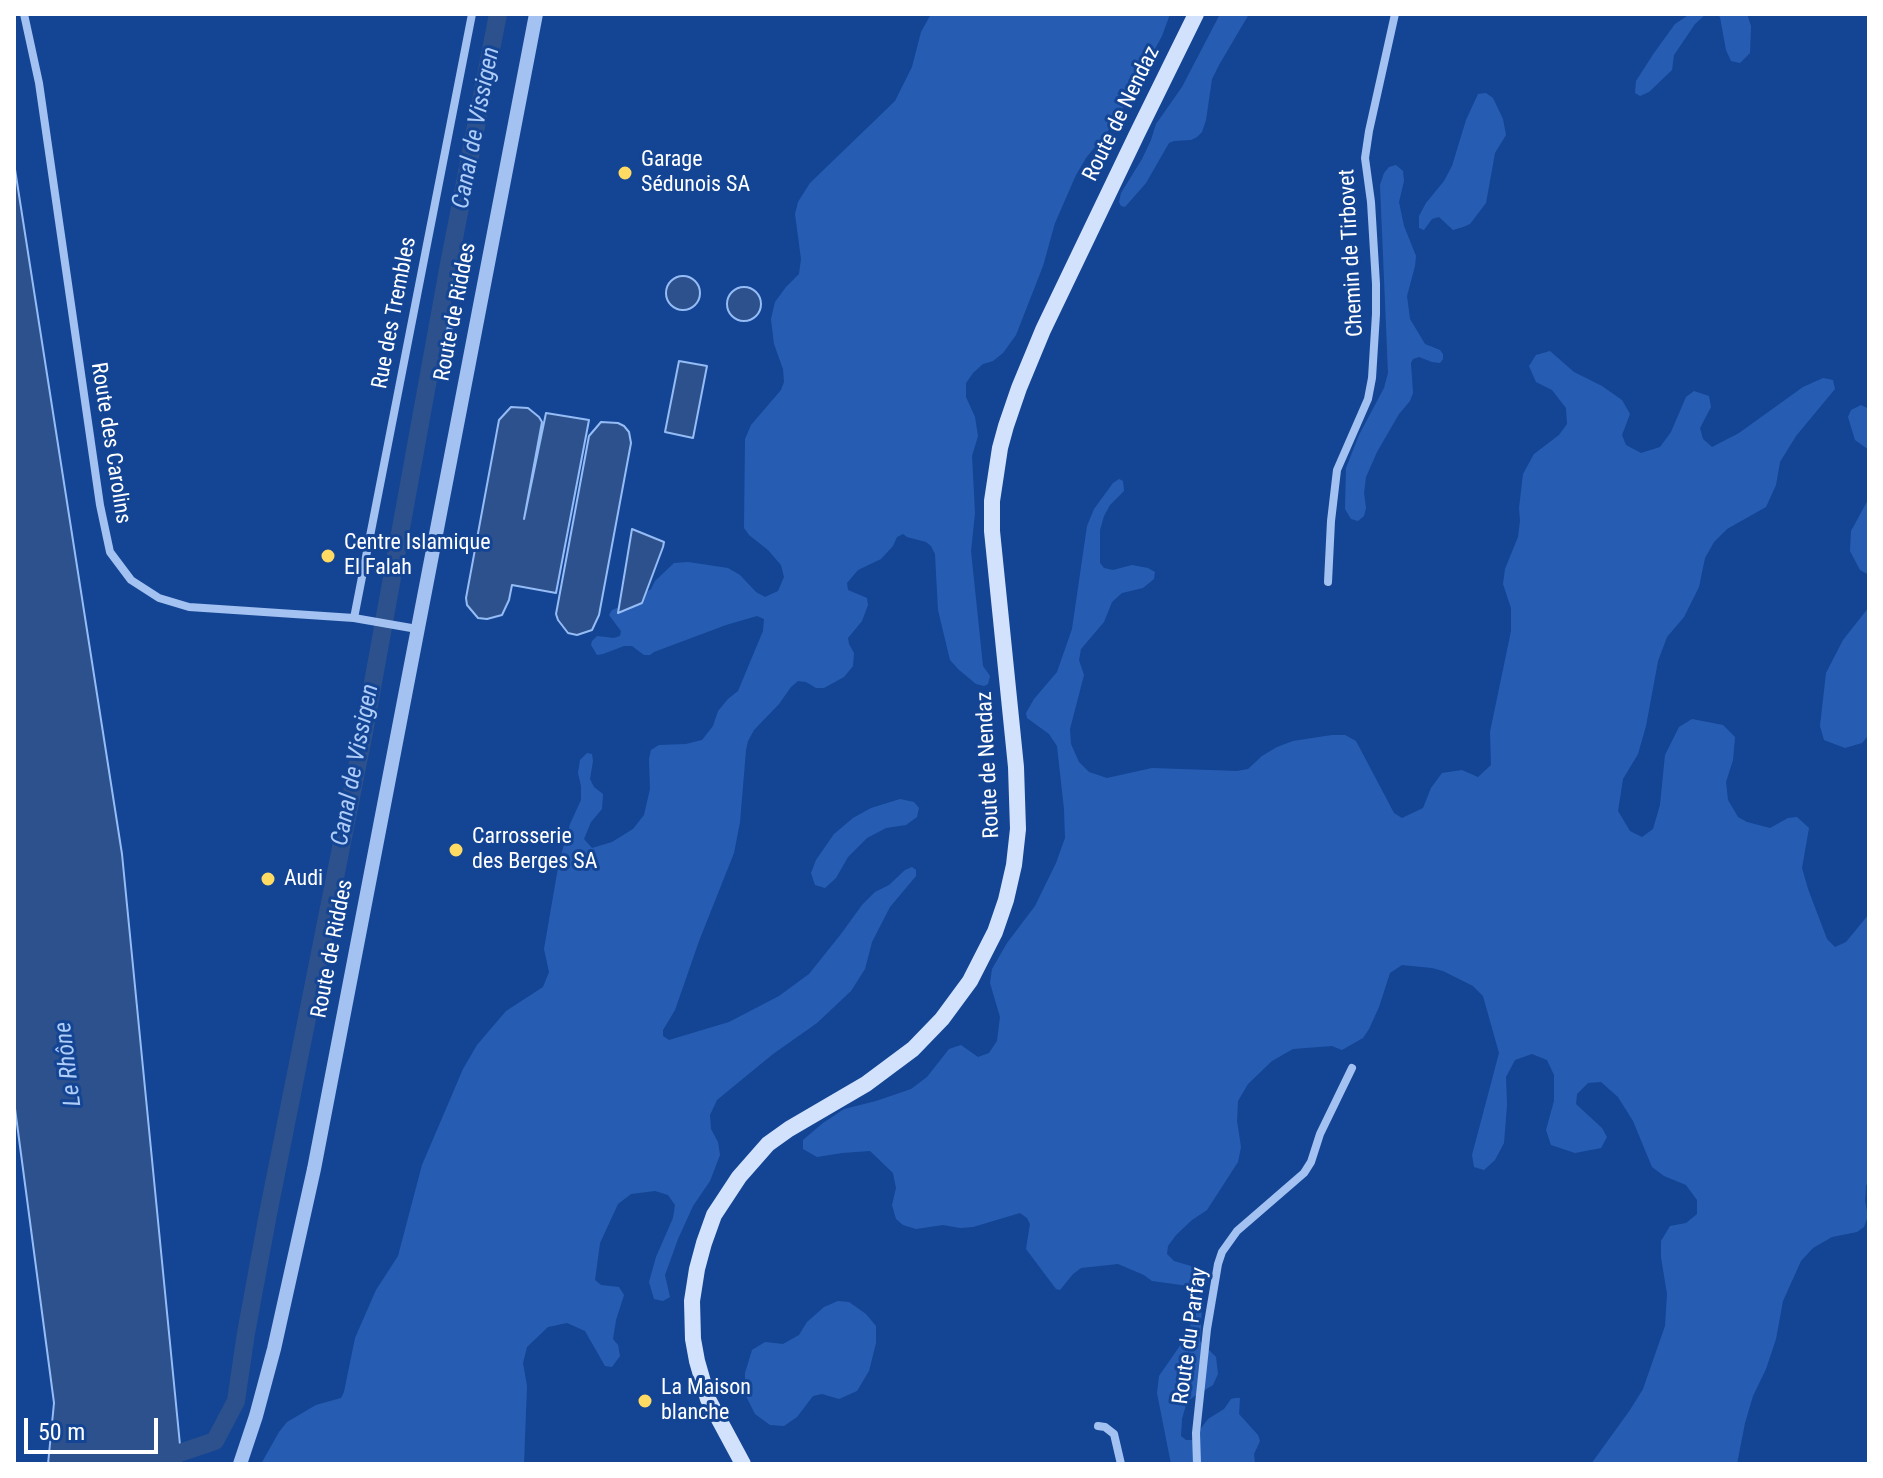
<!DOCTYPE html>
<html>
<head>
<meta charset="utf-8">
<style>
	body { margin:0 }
	#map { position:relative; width:1883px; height:1478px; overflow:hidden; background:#144594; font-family:"Roboto Condensed",sans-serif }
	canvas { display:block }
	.frame { position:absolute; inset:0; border:16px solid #fff; pointer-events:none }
	.scale { position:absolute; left:24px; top:1418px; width:134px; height:36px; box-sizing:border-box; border:4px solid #fff; border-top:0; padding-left:10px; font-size:24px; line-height:28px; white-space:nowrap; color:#fff; -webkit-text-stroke:6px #144594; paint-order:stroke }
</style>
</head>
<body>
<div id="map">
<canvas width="1883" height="1478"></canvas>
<div class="frame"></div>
<div class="scale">50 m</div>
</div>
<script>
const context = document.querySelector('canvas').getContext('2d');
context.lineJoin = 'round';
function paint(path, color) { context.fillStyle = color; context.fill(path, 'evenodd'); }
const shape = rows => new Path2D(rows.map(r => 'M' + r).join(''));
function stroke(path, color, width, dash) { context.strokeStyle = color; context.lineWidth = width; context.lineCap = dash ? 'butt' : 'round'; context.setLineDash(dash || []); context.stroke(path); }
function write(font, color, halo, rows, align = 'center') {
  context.font = font + ' "Roboto Condensed",sans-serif'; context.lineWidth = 6; context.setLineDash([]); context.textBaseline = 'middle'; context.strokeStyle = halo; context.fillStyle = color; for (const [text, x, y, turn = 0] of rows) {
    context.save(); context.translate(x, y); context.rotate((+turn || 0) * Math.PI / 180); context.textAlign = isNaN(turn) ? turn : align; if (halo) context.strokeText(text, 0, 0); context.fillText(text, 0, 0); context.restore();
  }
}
const green = shape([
	[931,14,1170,14,1162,36,1115,122,1086,158,1076,175,1055,223,1043,266,1016,335,1003,353,993,361,983,364,973,373,966,383,966,397,975,417,978,436,972,456,975,513,971,551,983,666,990,676,988,684,984,686,976,684,958,669,950,660,938,610,935,554,931,546,926,542,907,537,903,534,897,537,893,546,881,559,858,570,847,583,848,590,867,598,868,605,862,621,848,638,849,644,854,653,853,666,844,677,824,688,816,688,806,682,798,681,791,687,779,704,754,730,748,741,746,750,740,822,734,853,699,941,675,1010,663,1030,663,1036,669,1040,729,1022,779,996,809,974,841,934,862,905,875,892,889,885,905,870,912,867,916,870,916,876,890,907,872,942,865,969,851,991,817,1023,773,1054,717,1100,710,1115,711,1129,718,1142,720,1155,710,1181,693,1206,678,1239,665,1275,670,1297,663,1301,654,1299,649,1282,656,1257,673,1218,675,1205,668,1195,655,1191,631,1194,618,1204,600,1243,595,1280,601,1285,619,1287,624,1295,616,1320,613,1339,618,1345,620,1356,612,1367,605,1366,585,1331,567,1323,548,1327,527,1347,523,1363,527,1386,524,1464,261,1464,279,1432,287,1422,316,1405,341,1398,344,1392,355,1338,376,1290,398,1256,422,1165,463,1069,477,1045,506,1011,543,987,549,972,544,949,559,862,570,824,581,800,581,786,578,773,580,760,587,753,592,754,593,761,590,779,594,787,603,794,602,809,591,822,584,839,592,848,612,842,633,829,644,815,650,789,649,759,651,750,659,745,686,744,702,740,713,726,718,711,728,699,738,691,763,631,764,619,757,616,726,625,654,652,650,655,644,655,632,646,624,646,603,654,597,655,591,645,592,641,597,636,614,638,620,636,621,631,609,615,612,610,629,603,651,589,655,581,674,563,688,562,728,568,740,575,756,592,765,597,778,591,784,577,781,565,768,550,749,535,744,528,745,439,751,425,781,390,784,382,783,369,774,344,771,319,775,302,786,287,799,274,801,259,795,214,798,202,810,183,895,101,912,67,921,32],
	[1220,14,1249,14,1219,65,1212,79,1206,120,1202,132,1197,137,1191,140,1174,141,1169,143,1146,183,1125,207,1121,206,1119,202,1121,193,1142,159,1151,140,1156,124,1182,87],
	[1690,14,1706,14,1695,24,1674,55,1672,70,1649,92,1640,96,1635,93,1636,81,1654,53,1675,24],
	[1717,14,1747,14,1751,26,1750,53,1740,63,1731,61,1726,50,1720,17],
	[1486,93,1493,98,1503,119,1506,135,1495,153,1486,203,1470,224,1463,227,1453,230,1439,217,1432,219,1424,230,1419,228,1419,216,1426,203,1444,181,1452,166,1466,120,1478,94],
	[1396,165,1403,171,1404,181,1399,202,1404,226,1416,256,1415,266,1407,296,1410,319,1425,344,1440,350,1443,354,1443,359,1440,363,1432,362,1419,357,1413,359,1411,363,1413,393,1410,401,1399,414,1377,452,1366,477,1364,493,1366,508,1364,516,1358,521,1351,519,1345,509,1346,468,1359,435,1384,388,1388,373,1380,185,1384,173,1389,167],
	[1550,351,1574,372,1602,386,1622,400,1630,414,1622,435,1626,445,1641,453,1660,447,1671,432,1686,397,1694,391,1709,396,1711,407,1700,428,1703,439,1712,447,1739,433,1803,387,1823,378,1833,380,1835,389,1796,436,1780,462,1776,485,1766,507,1727,529,1714,542,1705,558,1699,587,1684,617,1667,637,1658,661,1646,726,1638,754,1623,779,1618,811,1630,831,1642,837,1653,829,1660,805,1665,755,1679,727,1692,719,1723,725,1735,737,1733,760,1726,782,1728,800,1738,817,1747,822,1770,828,1788,818,1797,817,1809,828,1802,868,1808,889,1827,939,1835,947,1846,942,1869,914,1869,1180,1866,1186,1865,1201,1868,1216,1864,1227,1857,1232,1832,1237,1813,1248,1801,1261,1783,1301,1776,1339,1766,1369,1753,1396,1745,1423,1737,1464,1591,1464,1630,1410,1643,1389,1665,1326,1667,1294,1661,1257,1661,1241,1670,1226,1686,1223,1697,1214,1697,1200,1686,1185,1664,1176,1652,1167,1633,1121,1618,1097,1601,1082,1588,1083,1577,1094,1576,1104,1602,1128,1607,1137,1601,1148,1575,1153,1551,1145,1546,1130,1554,1101,1554,1075,1547,1060,1532,1054,1515,1060,1506,1077,1507,1105,1504,1143,1495,1160,1484,1170,1474,1167,1472,1155,1499,1053,1483,996,1473,986,1443,971,1432,968,1402,965,1390,973,1379,1007,1369,1029,1363,1038,1342,1050,1332,1046,1293,1049,1272,1061,1248,1084,1238,1101,1237,1121,1241,1147,1238,1162,1207,1210,1192,1220,1176,1235,1168,1246,1167,1254,1174,1261,1191,1266,1199,1278,1203,1290,1200,1341,1216,1357,1218,1374,1213,1385,1187,1401,1182,1419,1181,1436,1186,1440,1192,1440,1208,1419,1224,1409,1231,1399,1235,1398,1240,1398,1239,1414,1258,1435,1260,1441,1254,1454,1255,1464,1171,1464,1157,1393,1159,1376,1186,1337,1191,1323,1195,1300,1189,1286,1152,1281,1144,1275,1118,1264,1081,1268,1073,1274,1060,1290,1056,1289,1026,1249,1030,1224,1027,1218,1020,1213,973,1227,960,1228,943,1225,916,1229,903,1225,896,1219,892,1205,896,1188,893,1173,870,1151,842,1153,817,1157,803,1149,803,1140,823,1123,844,1109,876,1101,911,1089,927,1077,949,1049,961,1045,978,1057,989,1053,997,1041,1000,1017,990,983,992,969,1007,943,1035,906,1056,863,1065,838,1064,809,1057,746,1049,734,1027,718,1026,713,1034,699,1057,672,1072,629,1087,526,1094,509,1113,483,1119,479,1123,481,1124,491,1110,505,1104,516,1100,530,1100,563,1104,568,1113,570,1132,565,1148,568,1155,572,1154,579,1143,588,1122,593,1112,602,1104,622,1081,649,1079,660,1084,675,1070,729,1071,744,1079,762,1089,772,1107,778,1152,768,1237,771,1248,769,1262,756,1277,747,1293,741,1332,735,1345,735,1356,741,1394,813,1402,818,1423,808,1431,788,1442,773,1462,770,1478,777,1491,765,1490,732,1511,631,1511,608,1503,584,1505,569,1518,537,1520,521,1519,508,1523,474,1534,454,1559,435,1567,424,1566,408,1552,390,1536,382,1529,366,1536,355],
	[1861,405,1869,409,1869,450,1855,440,1848,417,1851,410],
	[1869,498,1869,575,1860,570,1850,551,1851,531],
	[1869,607,1869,735,1862,743,1845,748,1824,740,1820,726,1826,673,1843,640],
	[900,799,914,802,919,808,917,817,906,825,886,828,867,838,848,857,836,878,825,888,815,885,811,873,816,860,834,834,853,818,871,808],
	[838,1301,849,1302,866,1314,876,1326,876,1343,869,1371,857,1391,839,1399,822,1394,813,1396,797,1417,784,1426,770,1425,755,1414,745,1394,745,1373,752,1350,765,1342,783,1344,799,1335,807,1322,824,1307]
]);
const water = shape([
	[14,163,122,854,181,1455,180,1464,48,1464,54,1403,14,1101,14,163],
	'666 293a17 17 0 1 1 34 0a17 17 0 1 1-34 0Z',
	'727 304a17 17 0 1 1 34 0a17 17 0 1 1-34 0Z',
	[679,361,707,366,693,438,665,432,679,361],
	[511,407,528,408,539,417,542,422,524,519,546,413,589,420,556,593,512,585,509,600,502,615,487,619,478,618,467,605,466,598,499,420,511,407],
	[601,422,618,423,624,426,629,432,631,443,599,615,592,630,577,635,568,633,558,620,556,614,589,436,601,422],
	[632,529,664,542,663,547,642,603,618,613,632,529]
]);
const stream = shape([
	[437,335,457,324]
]);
const canal = shape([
	[147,1464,215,1441,236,1401,246,1333,268,1214,364,732,449,264,498,14]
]);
const minor = shape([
	[24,14,39,83,100,505,110,552,131,580,159,598,189,607,354,618,417,629],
	[1328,582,1331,521,1337,470,1368,399,1372,378,1376,314,1376,284,1371,202,1365,158,1369,131,1395,14],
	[354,618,472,14],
	[1098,1426,1105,1427,1114,1434,1121,1464],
	[1197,1464,1196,1433,1207,1329,1218,1264,1222,1252,1237,1231,1304,1173,1311,1162,1320,1134,1352,1068]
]);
const tertiary = shape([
	[240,1464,256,1416,274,1349,314,1169,536,14]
]);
const secondary = shape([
	[743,1464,708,1399,697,1361,693,1339,692,1301,697,1269,704,1243,714,1215,739,1177,768,1144,789,1129,866,1084,913,1049,942,1019,970,981,995,932,1006,900,1014,865,1018,829,1016,767,992,531,992,501,1000,448,1006,426,1019,388,1043,330,1136,136,1196,14]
]);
const markers = [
	[625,173,8,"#ffdb64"],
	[328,556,8,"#ffdb64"],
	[456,850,8,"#ffdb64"],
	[268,879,8,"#ffdb64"],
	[645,1401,8,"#ffdb64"]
];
const streetNames = [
	["Route de Nendaz",1122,114,-64],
	["Chemin de Tirbovet",1352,253,-93],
	["Route de Riddes",456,312,-79],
	["Rue des Trembles",395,313,-79],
	["Route des Carolins",110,443,81],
	["Route de Nendaz",989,765,-93],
	["Route de Riddes",333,949,-79],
	["Route du Parfay",1191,1336,-82]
];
const poiNames = [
	["Garage",641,160],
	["Sédunois SA",641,185],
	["Centre Islamique",344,543],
	["El Falah",344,568],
	["Carrosserie",472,837],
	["des Berges SA",472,862],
	["Audi",284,879],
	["La Maison",661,1388],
	["blanche",661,1413]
];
const waterNames = [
	["Canal de Vissigen",477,128,-79],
	["Canal de Vissigen",356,765,-79],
	["Le Rhône",69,1064,-97]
];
paint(green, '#265db3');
paint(water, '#2d518c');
stroke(water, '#95bcf5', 2);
stroke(stream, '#95bcf5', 5);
stroke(canal, '#2d518c', 18);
stroke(minor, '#a3c2f2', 8);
stroke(tertiary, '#a3c2f2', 14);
stroke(secondary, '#d2e2fc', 16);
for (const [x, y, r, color] of markers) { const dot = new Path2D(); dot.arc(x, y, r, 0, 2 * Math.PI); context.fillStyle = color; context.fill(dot); stroke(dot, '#144594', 3); }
write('22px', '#fff', '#144594', streetNames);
write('22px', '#fff', '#144594', poiNames, 'left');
write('italic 24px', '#afcdf9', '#144594', waterNames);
</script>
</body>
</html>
